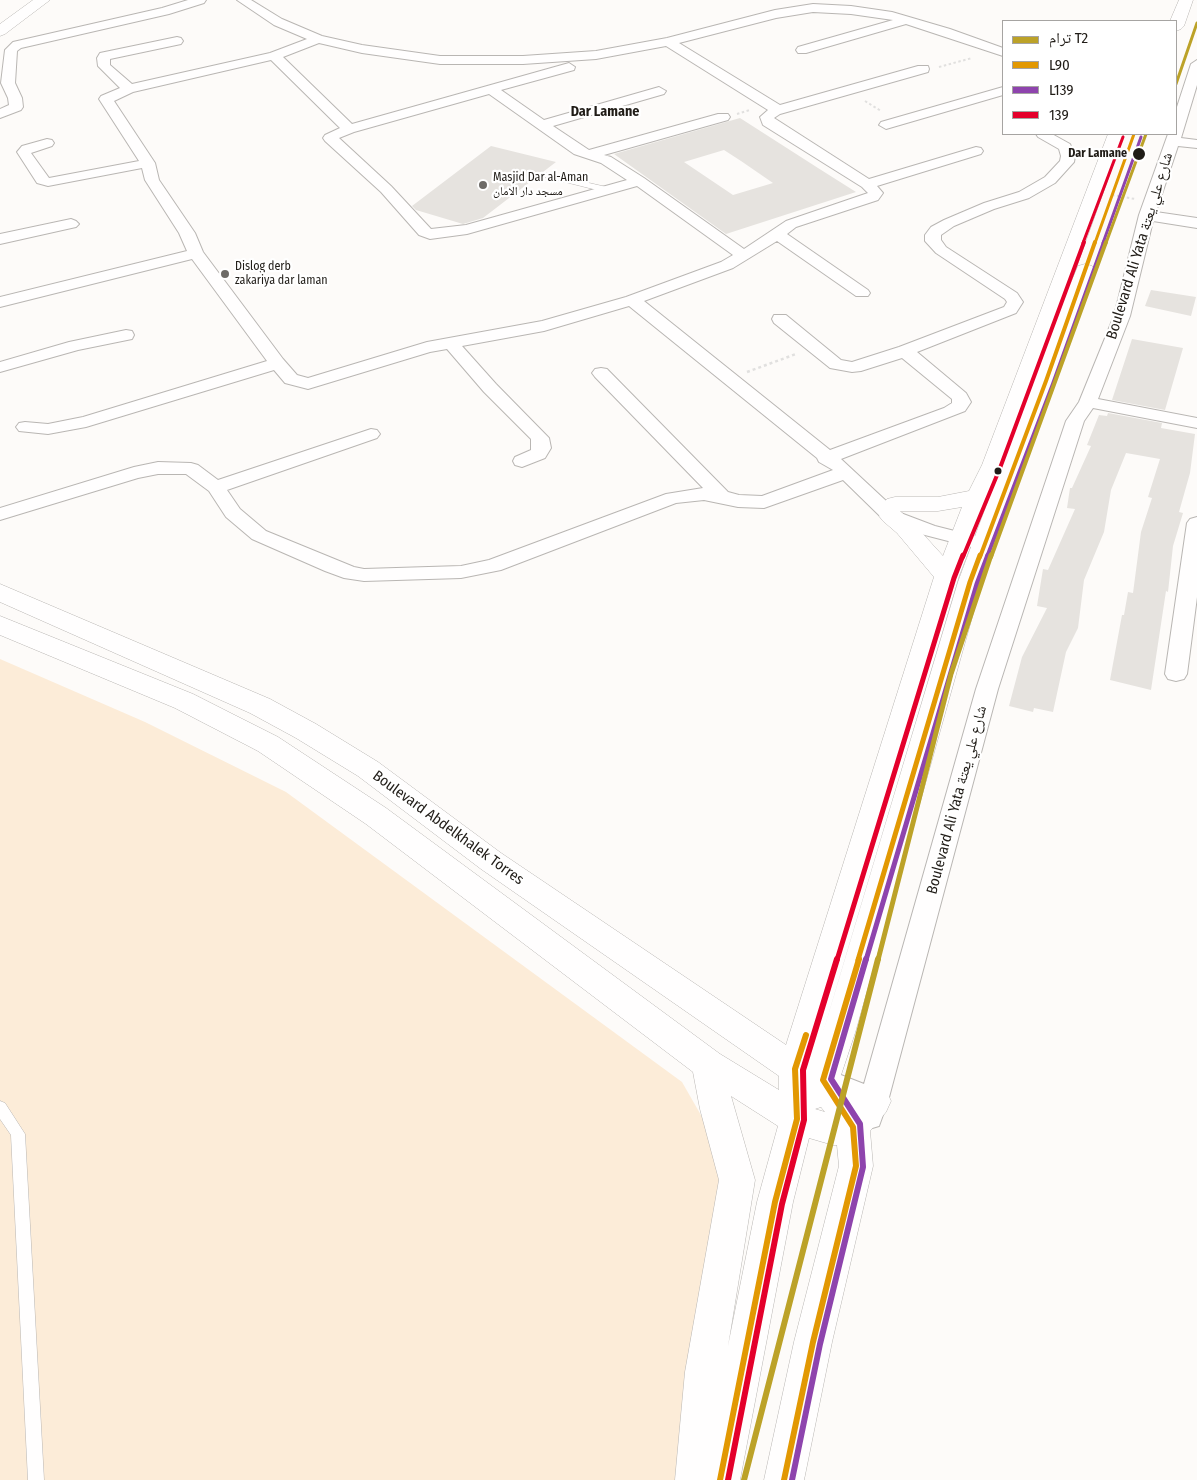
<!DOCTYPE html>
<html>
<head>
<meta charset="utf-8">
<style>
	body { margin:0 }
	#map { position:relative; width:1197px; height:1480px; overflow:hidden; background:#fdfbf9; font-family:"Fira Sans Condensed","Noto Naskh Arabic",sans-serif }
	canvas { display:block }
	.legend { position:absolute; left:1002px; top:20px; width:175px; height:115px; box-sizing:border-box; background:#fff; border:1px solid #a6a4a2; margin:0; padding:6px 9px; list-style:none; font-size:15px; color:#201c17 }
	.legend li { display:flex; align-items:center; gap:10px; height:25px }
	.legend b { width:25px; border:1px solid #a6a4a2 }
</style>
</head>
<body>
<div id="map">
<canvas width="1197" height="1480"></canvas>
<ul class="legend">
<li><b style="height:6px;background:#bca228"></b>ترام T2</li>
<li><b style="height:6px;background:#e29802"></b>L90</li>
<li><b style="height:6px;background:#8e44ad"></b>L139</li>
<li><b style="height:6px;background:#e4002b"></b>139</li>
</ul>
</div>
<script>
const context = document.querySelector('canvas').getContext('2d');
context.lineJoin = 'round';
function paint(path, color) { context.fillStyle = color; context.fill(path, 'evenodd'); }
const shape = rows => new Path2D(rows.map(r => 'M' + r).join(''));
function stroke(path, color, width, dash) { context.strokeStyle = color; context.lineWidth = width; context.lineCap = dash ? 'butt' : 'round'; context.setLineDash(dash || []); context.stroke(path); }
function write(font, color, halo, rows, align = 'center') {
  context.font = font + ' "Fira Sans Condensed","Noto Naskh Arabic",sans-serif'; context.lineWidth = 4.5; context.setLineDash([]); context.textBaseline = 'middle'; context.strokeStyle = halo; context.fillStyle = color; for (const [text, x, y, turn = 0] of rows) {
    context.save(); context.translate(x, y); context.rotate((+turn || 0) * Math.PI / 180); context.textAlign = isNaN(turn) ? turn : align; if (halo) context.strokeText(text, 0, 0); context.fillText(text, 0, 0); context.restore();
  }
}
const green = shape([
	[0,659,145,722,286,792,682,1082,729,1164,693,1388,675,1480,0,1480]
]);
const building = shape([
	[740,118,818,168,856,192,726,234,614,154],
	[724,150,741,161,773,183,733,195,684,162],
	[491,146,556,162,483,218,463,224,416,210,412,206],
	[1151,290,1196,297,1191,316,1145,306],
	[1132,339,1183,348,1165,410,1112,400],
	[1108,413,1162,423,1161,428,1195,434,1190,473,1179,512,1183,513,1173,546,1168,592,1166,591,1151,690,1110,680,1122,615,1124,615,1128,592,1133,593,1141,532,1152,498,1148,497,1160,459,1126,453,1111,490,1104,532,1084,580,1078,628,1066,652,1053,712,1034,708,1033,712,1009,706,1022,657,1047,608,1037,606,1043,569,1048,570,1075,509,1067,508,1070,488,1072,488,1091,446,1087,445,1099,415,1107,416]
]);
const pathFar1 = shape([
	[939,67,972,58],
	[865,101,881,111],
	[737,114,750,110],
	[1112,195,1135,199]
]);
const path = shape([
	[747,372,796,354]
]);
const lane = shape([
	[545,173,611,188,612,190,605,192,545,177,545,173],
	[0,1101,5,1103,25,1134,44,1480,28,1480,11,1135,0,1119,0,1101]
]);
const street = shape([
	[188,0,206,0,204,3,169,14,21,48,17,51,15,83,22,98,23,107,21,110,0,118,0,109,9,105,8,98,1,83,5,50,13,42,162,8,188,0],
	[237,0,251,0,282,19,322,36,362,45,440,56,523,56,596,51,667,38,775,10,813,4,851,6,892,12,950,29,1003,48,1003,56,906,24,806,53,798,53,796,50,798,47,893,20,851,14,813,12,776,18,679,43,780,105,918,66,928,66,929,69,928,72,780,114,774,118,869,179,976,147,981,148,983,151,981,154,877,186,883,193,878,200,796,227,787,234,868,290,870,293,868,296,856,296,777,241,733,268,644,301,830,450,944,408,952,403,952,399,902,358,861,371,852,372,830,368,774,323,772,319,774,315,786,315,841,360,852,362,899,347,1004,307,1007,302,1005,299,936,253,925,241,925,235,931,227,944,220,984,203,1019,192,1045,177,1060,161,1061,156,1059,149,1038,137,1036,134,1052,134,1070,144,1075,156,1074,162,1055,183,1029,198,994,209,954,226,941,235,941,240,946,247,1017,293,1023,302,1016,313,917,352,966,393,971,402,965,411,841,459,898,512,935,526,990,540,993,544,990,548,983,550,921,534,884,520,843,480,764,508,738,507,704,500,676,503,501,570,461,578,364,581,344,578,325,571,252,539,226,517,209,491,186,474,158,474,138,478,0,520,0,508,134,467,158,462,191,463,198,465,218,480,371,429,377,430,380,434,377,438,227,490,240,509,266,531,354,567,364,569,461,566,489,560,666,494,703,488,595,377,592,373,595,369,601,368,607,369,728,492,739,495,762,496,833,470,819,462,817,458,629,306,544,331,462,346,496,384,549,438,551,448,545,458,522,467,515,465,513,461,515,457,531,450,531,439,484,392,447,349,430,352,308,389,285,383,274,370,86,427,48,434,19,431,16,427,19,423,25,422,48,424,83,417,267,361,192,259,0,307,0,297,187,251,179,233,145,180,142,168,48,186,37,183,17,152,22,146,47,139,52,140,54,143,52,146,31,153,49,178,139,161,99,99,101,96,120,88,98,66,97,58,100,53,177,37,181,38,183,41,181,44,110,59,110,65,132,84,270,53,307,39,274,25,237,0],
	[319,43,362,53,440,64,523,64,596,59,666,46,768,110,760,117,763,125,862,187,868,193,786,221,744,249,644,178,611,157,604,155,728,120,730,117,728,114,718,114,589,150,553,126,664,94,666,91,659,87,544,120,501,90,574,70,575,67,569,63,352,124,283,57,319,43],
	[271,60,340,128,325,135,323,138,325,141,381,192,419,235,430,239,467,234,637,186,733,255,721,262,626,297,542,321,427,342,308,378,297,375,283,359,203,252,195,233,159,180,155,163,114,101,133,92,271,60],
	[489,94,574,154,601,163,627,180,466,225,431,229,391,186,339,138,354,132,489,94],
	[1197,60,1197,85,1181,138,1197,140,1197,148,1178,146,1156,212,1197,218,1197,228,1153,221,1130,316,1098,399,1197,418,1197,428,1093,408,1084,421,998,689,888,1101,879,1126,869,1129,859,1126,855,1117,858,1107,813,1088,809,1080,813,1072,823,1068,864,1084,976,689,1066,421,1079,402,1114,316,1139,215,1168,134,1176,134,1176,110,1191,64,1197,60],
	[1003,87,1003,95,886,129,879,125,881,122,1003,87],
	[71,219,76,221,79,224,76,227,0,244,0,234,71,219],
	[126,330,132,331,134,335,132,339,78,350,0,372,0,362,69,342,126,330],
	[1197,517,1197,597,1187,674,1184,679,1176,681,1168,679,1165,674,1187,523,1190,519,1197,517]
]);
const secondary = shape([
	[33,0,50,0,5,34,0,36,0,24,33,0],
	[1179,0,1193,0,1184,26,1181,29,1176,31,1176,21,1170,21,1179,0],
	[1108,134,1124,134,1070,285,1078,266,1085,264,1092,266,1095,270,982,582,855,1033,840,1078,854,1100,862,1090,874,1086,886,1090,891,1101,886,1112,870,1131,873,1166,832,1342,804,1480,764,1480,794,1342,839,1166,837,1145,833,1145,809,1138,793,1202,740,1480,675,1480,685,1372,719,1180,700,1109,693,1072,366,824,258,751,175,708,0,635,0,616,193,694,278,737,386,808,720,1054,779,1090,779,1076,481,869,358,776,296,738,250,713,0,602,0,584,270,699,316,724,378,762,501,853,786,1045,934,577,897,533,883,521,879,516,883,511,888,509,883,504,887,499,895,497,938,497,969,491,982,465,1108,134],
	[990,496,958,582,821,1039,959,576,990,496],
	[962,507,943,556,913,523,900,511,938,511,962,507],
	[731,1096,778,1126,757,1202,728,1346,755,1180,731,1096],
	[821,1107,825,1112,815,1109,821,1107]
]);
const bus1Far3 = shape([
	[1095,243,1134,134]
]);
const bus1Far2 = shape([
	[980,557,1046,381,1095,242]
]);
const bus1Far1 = shape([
	[858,960,970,582,980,555]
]);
const bus1 = shape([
	[720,1480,775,1202,797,1119,795,1069,806,1035],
	[784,1480,813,1342,856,1166,853,1127,823,1080,859,959]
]);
const bus2Far3 = shape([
	[1103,243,1141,137]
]);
const bus2Far2 = shape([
	[987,557,1053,384,1104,242]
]);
const bus2Far1 = shape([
	[866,960,977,584,988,555]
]);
const bus2 = shape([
	[792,1480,820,1344,863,1167,860,1124,831,1079,866,959]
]);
const bus3Far3 = shape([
	[1083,243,1123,137]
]);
const bus3Far2 = shape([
	[963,557,1000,468,1084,242]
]);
const bus3Far1 = shape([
	[837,960,954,578,963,555]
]);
const bus3 = shape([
	[728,1480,782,1204,804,1120,803,1070,837,959]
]);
const tram1Far3 = shape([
	[1176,84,1197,23],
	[1106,243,1146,134]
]);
const tram1Far2 = shape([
	[991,557,1106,242]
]);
const tram1Far1 = shape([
	[878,960,951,674,991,555]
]);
const tram1 = shape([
	[744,1480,878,959]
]);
const markers = [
	[1139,154,7,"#201c17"],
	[483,185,5,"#6d6a66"],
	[225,274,5,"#6d6a66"],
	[998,471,4.5,"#201c17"]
];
const farStopnames = [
	["Dar Lamane",1127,154]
];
const farPoinames = [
	["Masjid Dar al-Aman",493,178],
	["مسجد دار الامان",493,192],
	["Dislog derb",235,267],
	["zakariya dar laman",235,281]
];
const farNeighbourhoodnames = [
	["Dar Lamane",605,112]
];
const streetNames = [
	["Boulevard Ali Yata شارع علي يعتة",1140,246,-73],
	["Boulevard Ali Yata شارع علي يعتة",957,800,-75],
	["Boulevard Abdelkhalek Torres",448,828,36]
];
paint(green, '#fcecd8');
paint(building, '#e6e3df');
stroke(lane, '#b9b6b3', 1);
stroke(street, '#b9b6b3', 2);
stroke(secondary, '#b9b6b3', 1);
stroke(pathFar1, '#e1e0df', 2, [2.5, 2.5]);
stroke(path, '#e1e0df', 2.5, [3, 3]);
paint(lane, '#fffefe');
paint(street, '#fffefe');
paint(secondary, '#fffefe');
stroke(bus1Far3, '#e29802', 3);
stroke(bus1Far2, '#e29802', 4);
stroke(bus1Far1, '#e29802', 5);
stroke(bus1, '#e29802', 6);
stroke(bus2Far3, '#8e44ad', 3);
stroke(bus2Far2, '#8e44ad', 4);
stroke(bus2Far1, '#8e44ad', 5);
stroke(bus2, '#8e44ad', 6);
stroke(bus3Far3, '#e4002b', 3);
stroke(bus3Far2, '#e4002b', 4);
stroke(bus3Far1, '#e4002b', 5);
stroke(bus3, '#e4002b', 6);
stroke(tram1Far3, '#bca228', 3);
stroke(tram1Far2, '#bca228', 4);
stroke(tram1Far1, '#bca228', 5);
stroke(tram1, '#bca228', 6);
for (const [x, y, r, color] of markers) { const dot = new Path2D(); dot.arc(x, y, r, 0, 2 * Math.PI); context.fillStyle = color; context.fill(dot); stroke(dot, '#fff', 2); }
write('bold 12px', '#201c17', '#fff', farStopnames, 'right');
write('12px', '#201c17', '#fff', farPoinames, 'left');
write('bold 14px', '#201c17', '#fff', farNeighbourhoodnames);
write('15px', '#201c17', '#fff', streetNames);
</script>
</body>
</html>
